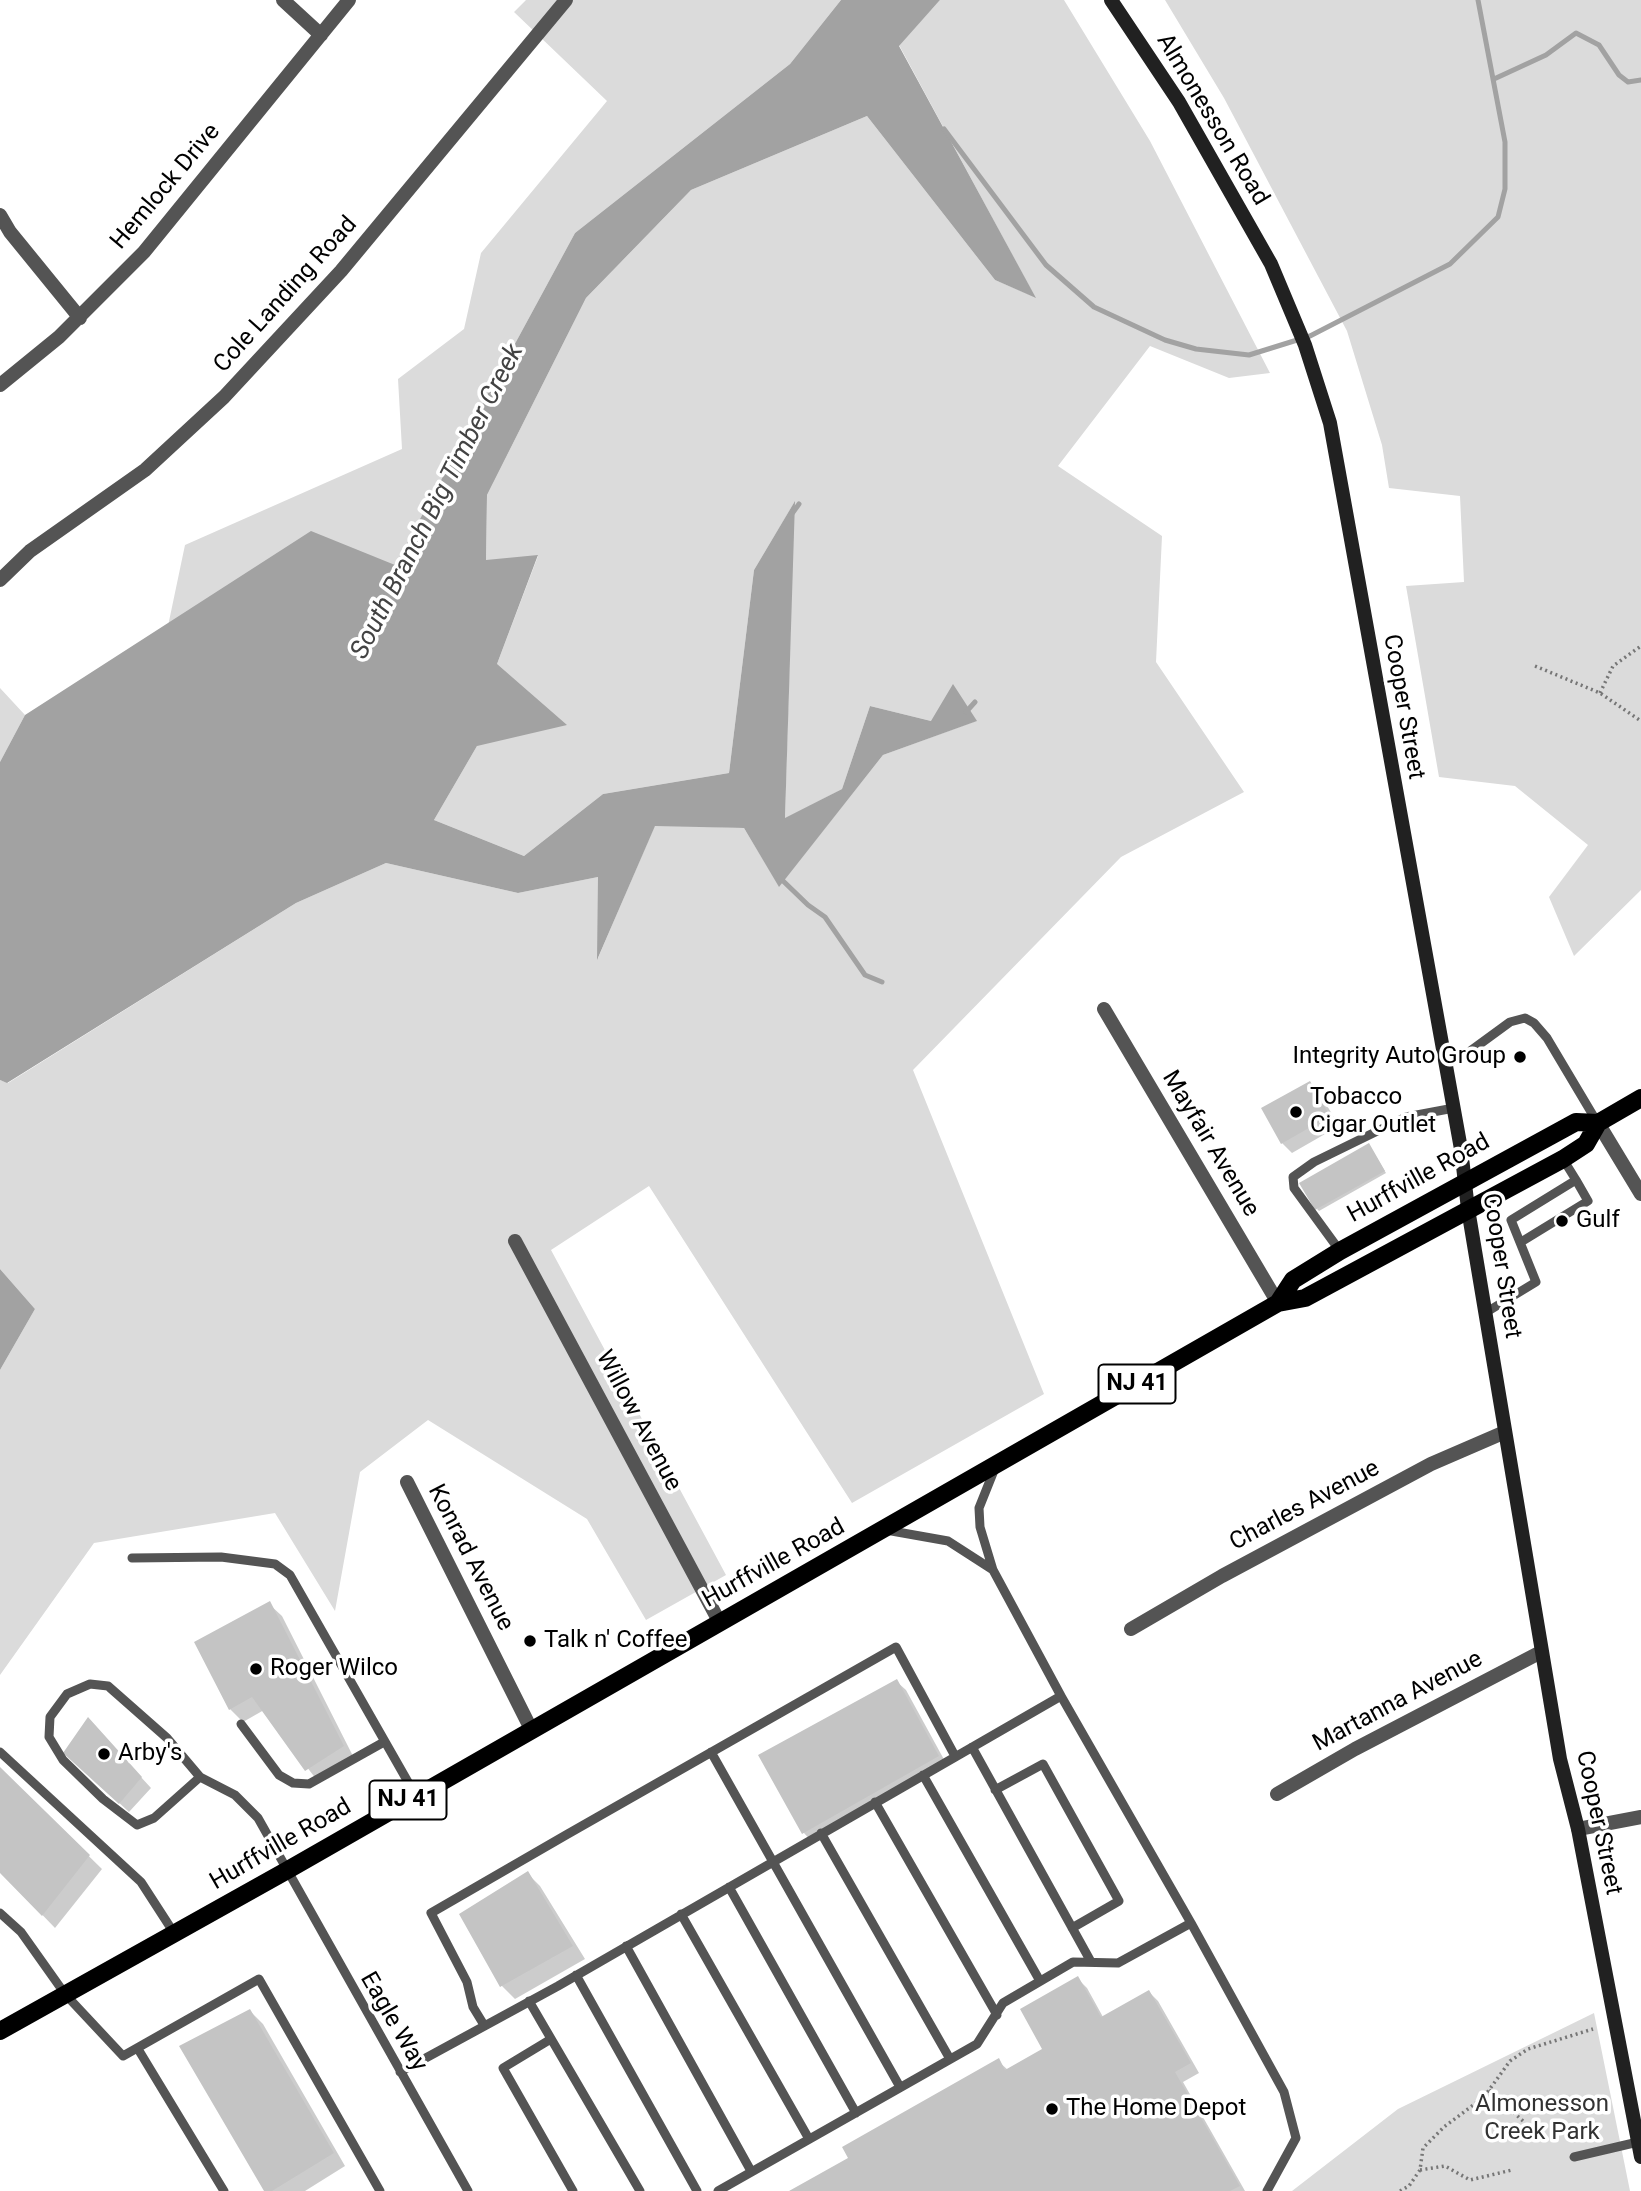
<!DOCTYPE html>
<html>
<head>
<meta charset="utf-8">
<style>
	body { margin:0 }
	canvas { display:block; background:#fff }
</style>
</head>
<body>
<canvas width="1641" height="2191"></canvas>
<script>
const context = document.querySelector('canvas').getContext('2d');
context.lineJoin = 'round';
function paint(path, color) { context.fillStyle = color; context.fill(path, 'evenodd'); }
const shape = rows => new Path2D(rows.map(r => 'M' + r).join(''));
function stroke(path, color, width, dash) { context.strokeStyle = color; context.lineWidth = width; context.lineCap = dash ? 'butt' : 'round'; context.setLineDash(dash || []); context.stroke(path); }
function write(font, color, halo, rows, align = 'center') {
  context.font = font + ' Roboto,sans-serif'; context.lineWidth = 7; context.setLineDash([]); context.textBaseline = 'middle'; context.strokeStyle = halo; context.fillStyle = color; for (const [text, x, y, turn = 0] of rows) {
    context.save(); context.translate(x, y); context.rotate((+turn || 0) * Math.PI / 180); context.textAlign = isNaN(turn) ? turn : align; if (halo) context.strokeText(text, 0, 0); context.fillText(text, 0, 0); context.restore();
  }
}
const green = shape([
	[526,0,841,0,790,64,575,233,395,565,168,626,185,545,402,449,398,379,464,329,481,253,607,101,514,12],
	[940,0,1064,0,1150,141,1270,373,1229,378,1150,346,1058,466,1162,536,1156,662,1244,792,1121,857,913,1070,1044,1394,852,1503,649,1186,551,1250,726,1575,646,1620,587,1519,428,1420,360,1472,335,1611,275,1513,94,1543,0,1675,0,1370,35,1309,0,1269,0,1080,8,1083,296,903,386,863,518,893,598,877,598,958,655,825,744,828,779,886,883,755,976,721,931,721,870,706,842,789,785,819,794,503,754,570,729,773,603,794,524,856,434,820,477,746,497,664,538,556,486,561,487,495,586,298,691,190,867,116,995,280,1035,297,899,45],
	[1165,0,1641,0,1641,890,1574,956,1549,897,1588,845,1515,786,1439,777,1406,586,1464,582,1460,496,1389,488,1382,445,1347,331,1224,98],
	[0,688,25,715,0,762],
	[1594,2013,1630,2191,1292,2191,1398,2109]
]);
const water = shape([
	[841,0,940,0,899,46,1036,298,995,280,867,116,691,190,586,298,487,495,486,560,538,555,497,664,567,725,477,746,434,820,524,856,603,794,729,773,754,570,795,501,785,818,842,789,870,706,931,721,953,684,977,721,883,755,779,887,744,828,655,826,597,960,598,877,518,893,386,863,296,903,7,1083,0,1080,0,762,25,715,311,531,395,565,575,233,790,64],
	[0,1269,35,1309,0,1370]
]);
const shadow = shape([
	[1310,1083,1319,1092,1339,1126,1292,1153,1282,1143],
	[1371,1148,1386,1173,1319,1211,1317,1209],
	[269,1604,282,1616,355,1760,319,1783,264,1710,243,1722,230,1709],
	[896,1681,906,1690,947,1765,813,1843,804,1833,761,1756],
	[97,1729,151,1788,129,1812,75,1762],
	[0,1769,102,1869,55,1928,0,1871],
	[527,1873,540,1886,585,1959,515,1999,502,1986,461,1915],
	[1077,1978,1087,1988,1103,2017,1149,1992,1158,2001,1199,2073,1183,2082,1245,2191,793,2191,850,2159,998,2061,1008,2070,1045,2050],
	[250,2011,263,2024,345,2166,305,2191,266,2191]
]);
const stream = shape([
	[1494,79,1546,55,1576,33,1599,45,1619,75,1628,82,1641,80],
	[944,129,1046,265,1094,307,1165,340,1196,349,1249,355,1310,336,1450,264,1498,217,1505,189,1505,142,1478,0],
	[791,515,799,504],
	[966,712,975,702],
	[779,877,808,905,825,917,865,975,882,982]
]);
const building = shape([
	[1310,1081,1330,1116,1281,1144,1261,1108],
	[1369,1143,1385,1171,1315,1210,1299,1183],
	[270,1601,344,1746,305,1771,252,1697,229,1710,194,1642],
	[897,1679,939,1756,802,1834,758,1755],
	[88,1717,142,1777,119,1804,63,1753],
	[0,1767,90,1855,42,1916,0,1873],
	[528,1871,573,1946,500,1987,459,1914],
	[1078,1976,1101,2017,1149,1990,1191,2063,1175,2072,1240,2186,1230,2191,789,2191,848,2158,842,2147,999,2058,1005,2070,1042,2049,1020,2009],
	[250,2009,334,2153,272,2191,264,2191,179,2046]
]);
const path = shape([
	[1535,666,1600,693,1641,721],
	[1600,693,1613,666,1641,646],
	[1489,2090,1523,2121],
	[1420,2170,1445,2166,1470,2180,1512,2170],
	[1400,2191,1409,2186,1420,2170,1423,2148,1444,2127,1484,2097,1510,2061,1528,2049,1593,2029]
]);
const service = shape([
	[1445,1062,1458,1060,1510,1022,1525,1018,1534,1023,1547,1038,1597,1122],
	[1521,1242,1588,1201,1576,1180],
	[1340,1251,1294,1188,1293,1177,1314,1162,1406,1117,1454,1108],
	[1485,1313,1536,1282,1511,1220,1576,1180,1563,1159],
	[886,1530,948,1541,993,1570,980,1527,979,1508,995,1468],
	[132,1558,221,1557,275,1564,290,1575,416,1796],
	[993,1570,1061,1696],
	[241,1724,279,1775,293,1783,309,1784,384,1742],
	[972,1747,1090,1960],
	[0,1752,141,1882,174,1933],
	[711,1752,900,2087],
	[923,1775,1040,1981],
	[200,1777,154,1818,137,1825,103,1799,63,1760,49,1737,50,1717,67,1694,90,1684,108,1686,167,1738,200,1777,235,1795,258,1818,468,2191],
	[995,1790,1043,1764,1119,1901,1072,1928],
	[875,1802,997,2015],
	[821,1833,950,2059],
	[729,1887,856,2113],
	[0,1913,21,1932,65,1994,123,2056,259,1979,380,2191],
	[681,1914,809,2139],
	[626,1946,751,2171],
	[576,1975,697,2191],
	[529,2001,640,2191],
	[484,2025,473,2007,467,1982,431,1913,566,1835,896,1647,955,1756],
	[551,2039,503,2068,573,2191],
	[138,2049,224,2191],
	[400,2072,558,1986,1061,1696,1191,1923],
	[1574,2157,1638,2142],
	[718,2191,977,2044,1003,2003,1073,1962,1118,1963,1191,1923,1284,2092,1296,2138,1267,2191]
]);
const minor = shape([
	[283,0,321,35],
	[0,215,10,232,80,318],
	[0,385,59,337,144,252,349,0],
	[0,580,30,551,145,470,224,397,341,271,566,0],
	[1104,1009,1278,1303],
	[1598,1123,1641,1194],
	[515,1241,720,1623],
	[407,1482,531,1729],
	[1131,1629,1222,1576,1431,1464,1505,1432],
	[1277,1794,1355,1749,1541,1652],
	[1578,1829,1641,1817]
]);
const secondary = shape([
	[1111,0,1179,102,1271,264,1305,345,1330,423,1461,1149,1468,1209,1560,1759,1578,1829,1641,2157]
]);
const primary = shape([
	[1278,1303,1293,1280,1340,1251,1576,1122,1598,1123],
	[0,2031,286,1871,1278,1303,1305,1298,1563,1159,1586,1144,1598,1123,1641,1098]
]);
const markers = [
	[1520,1057,7,"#000"],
	[1296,1112,7,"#000"],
	[1562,1221,7,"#000"],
	[530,1641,7,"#000"],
	[256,1669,7,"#000"],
	[104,1754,7,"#000"],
	[1052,2109,7,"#000"]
];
const shields = [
	[1137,1384,77],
	[408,1800,77]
];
const shieldNames = [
	["NJ 41",1137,1384],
	["NJ 41",408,1800]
];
const streetNames = [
	["Almonesson Road",1212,120,59],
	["Hemlock Drive",166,187,-50],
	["Cole Landing Road",286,295,-48],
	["Cooper Street",1403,707,80],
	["Mayfair Avenue",1210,1144,59],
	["Hurffville Road",1419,1179,-29],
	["Cooper Street",1501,1266,81],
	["Willow Avenue",638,1421,62],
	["Charles Avenue",1305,1506,-28],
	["Konrad Avenue",470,1558,63],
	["Hurffville Road",774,1564,-29],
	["Martanna Avenue",1398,1702,-28],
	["Cooper Street",1598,1823,78],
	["Hurffville Road",281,1845,-30],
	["Eagle Way",393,2022,60]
];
const poiNames = [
	["Integrity Auto Group",1506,1057,"right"],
	["Tobacco",1310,1098],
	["Cigar Outlet",1310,1126],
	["Gulf",1576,1221],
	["Talk n' Coffee",544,1641],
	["Roger Wilco",270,1669],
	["Arby's",118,1754],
	["The Home Depot",1066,2109]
];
const parkNames = [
	["Almonesson",1542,2105],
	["Creek Park",1542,2133]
];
const waterNames = [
	["South Branch Big Timber Creek",438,502,-63]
];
paint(green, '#dbdbdb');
paint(water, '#a2a2a2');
paint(shadow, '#0003');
stroke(stream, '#a2a2a2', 5);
paint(building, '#c4c4c4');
stroke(path, '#767676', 3.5, [2, 3.5]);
stroke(service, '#545454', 9);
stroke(minor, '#545454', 14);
stroke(secondary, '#212121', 14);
stroke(primary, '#000', 18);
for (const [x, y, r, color] of markers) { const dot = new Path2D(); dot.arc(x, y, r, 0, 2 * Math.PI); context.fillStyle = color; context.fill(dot); stroke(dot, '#fff', 2.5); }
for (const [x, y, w] of shields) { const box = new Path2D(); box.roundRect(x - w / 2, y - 19.5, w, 39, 5); context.fillStyle = '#fff'; context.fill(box); stroke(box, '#000', 2); }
write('bold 23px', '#000', null, shieldNames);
write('24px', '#000', '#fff', streetNames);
write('24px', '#000', '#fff', poiNames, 'left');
write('24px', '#323232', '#fff', parkNames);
write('italic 26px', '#434343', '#fff', waterNames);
</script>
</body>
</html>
